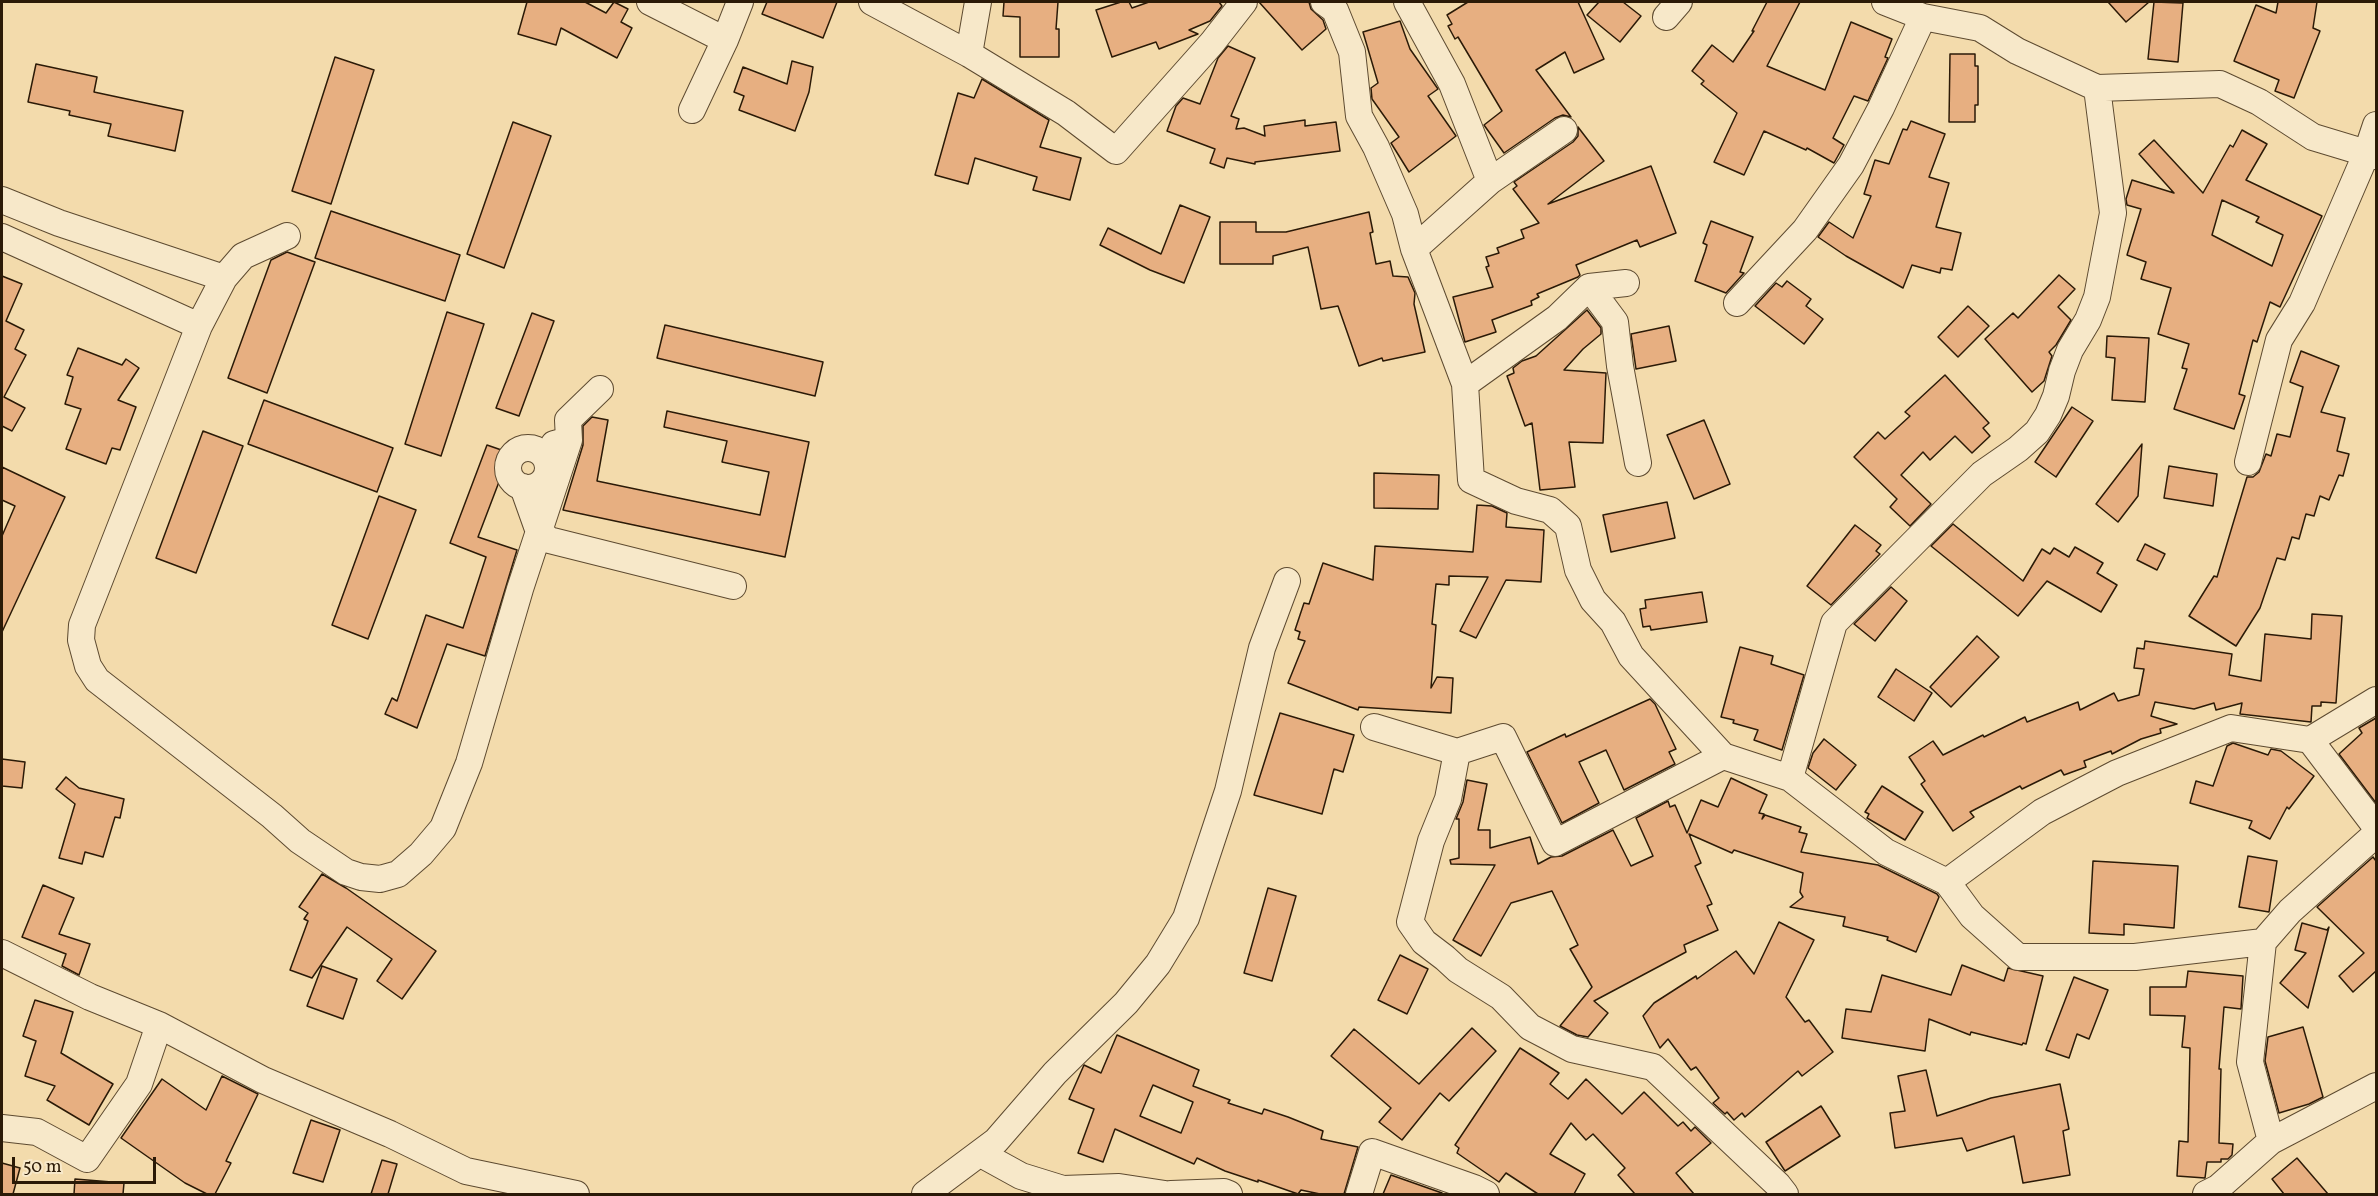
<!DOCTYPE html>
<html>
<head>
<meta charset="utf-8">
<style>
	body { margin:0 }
	#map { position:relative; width:2378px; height:1196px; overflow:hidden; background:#f3dbac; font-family:Vollkorn,serif }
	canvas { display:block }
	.frame { position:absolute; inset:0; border:3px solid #2b1a07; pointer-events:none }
	.scale { position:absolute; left:12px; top:1157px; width:144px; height:27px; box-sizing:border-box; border:3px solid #2b1a07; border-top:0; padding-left:8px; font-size:18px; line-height:21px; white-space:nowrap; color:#2b1a07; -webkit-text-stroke:4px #f7e8c9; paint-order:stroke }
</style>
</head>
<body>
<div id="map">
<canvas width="2378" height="1196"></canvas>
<div class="frame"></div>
<div class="scale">50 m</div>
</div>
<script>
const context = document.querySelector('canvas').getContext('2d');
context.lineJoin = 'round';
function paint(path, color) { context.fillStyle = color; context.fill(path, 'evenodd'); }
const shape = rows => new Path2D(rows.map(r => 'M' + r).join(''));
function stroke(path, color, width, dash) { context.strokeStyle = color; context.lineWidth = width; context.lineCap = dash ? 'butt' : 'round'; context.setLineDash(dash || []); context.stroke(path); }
const building = shape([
	[527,2,585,2,606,13,614,2,628,9,621,22,632,28,617,58,561,28,556,45,518,34,527,2],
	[767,2,837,2,823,38,762,14,767,2],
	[1004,2,1058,2,1056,29,1059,29,1059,57,1020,57,1020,17,1003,16,1004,2],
	[1121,2,1129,2,1132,8,1149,2,1219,2,1222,6,1210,21,1189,30,1198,34,1159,49,1156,42,1112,57,1096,10,1121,2],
	[1259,2,1309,2,1311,9,1323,20,1326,29,1302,50,1259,2],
	[1468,2,1578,2,1604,59,1574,73,1565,52,1536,70,1571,117,1563,115,1555,118,1504,153,1484,125,1502,111,1458,37,1455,39,1448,26,1452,24,1447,15,1468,2],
	[1599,2,1623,2,1641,16,1620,42,1587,15,1599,2],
	[1767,2,1800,2,1767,66,1825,90,1851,22,1892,39,1885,57,1888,58,1868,101,1854,96,1833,138,1844,145,1834,163,1807,148,1806,150,1764,131,1744,175,1714,162,1737,113,1701,84,1704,81,1692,71,1712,45,1733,62,1754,31,1752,31,1767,2],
	[2108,2,2149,2,2126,22,2108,2],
	[2154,2,2183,3,2178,62,2148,59,2154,2],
	[2278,2,2317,2,2313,28,2320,31,2294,98,2275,91,2279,80,2234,61,2256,5,2276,13,2278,2],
	[1400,21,1410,49,1438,89,1428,96,1456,136,1409,172,1391,143,1399,137,1372,99,1371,88,1378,83,1363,32,1400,21],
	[1228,46,1255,58,1231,116,1239,119,1236,129,1244,128,1265,136,1264,126,1305,120,1305,126,1336,122,1340,151,1255,162,1255,164,1227,158,1224,168,1210,163,1215,149,1167,131,1176,106,1183,98,1200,104,1218,58,1228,46],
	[1950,54,1975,54,1975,66,1978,66,1978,105,1975,105,1975,122,1949,122,1950,54],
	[335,57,374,70,331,204,292,191,335,57],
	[792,61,813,67,809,92,795,131,739,110,744,96,734,92,743,67,787,84,792,61],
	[36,64,97,77,94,92,183,111,175,151,108,136,111,124,69,115,70,111,28,102,36,64],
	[982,79,1049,120,1040,147,1081,158,1070,200,1033,190,1037,177,975,158,968,184,935,175,958,93,974,98,982,79],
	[1911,121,1945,134,1929,177,1949,183,1936,227,1961,233,1952,270,1941,268,1940,273,1912,265,1903,288,1846,256,1818,237,1829,222,1853,238,1871,196,1864,194,1875,160,1889,164,1903,129,1907,130,1911,121],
	[513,122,551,136,504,268,467,254,513,122],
	[1578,127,1604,161,1548,204,1651,166,1676,233,1640,247,1637,240,1576,265,1580,275,1578,277,1537,294,1539,297,1531,301,1532,305,1492,320,1496,332,1465,342,1453,297,1493,287,1486,267,1489,266,1486,257,1499,253,1497,248,1524,238,1521,230,1539,223,1513,189,1517,186,1514,182,1573,142,1578,136,1578,127],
	[2242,130,2267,144,2246,180,2322,216,2280,307,2270,302,2257,342,2253,340,2239,394,2245,396,2234,429,2174,409,2187,369,2182,368,2189,344,2158,334,2171,288,2141,279,2146,262,2127,255,2141,209,2127,205,2126,199,2132,180,2174,193,2139,154,2154,140,2203,193,2230,145,2233,147,2242,130],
	[2222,200,2259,217,2256,222,2283,235,2272,266,2212,235,2222,200],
	[1180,205,1210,217,1184,283,1150,270,1100,245,1108,228,1161,254,1180,205],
	[331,211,460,255,445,301,315,258,331,211],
	[1369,212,1373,232,1370,233,1376,264,1390,261,1393,276,1408,277,1415,293,1414,304,1425,352,1383,361,1382,358,1359,366,1338,306,1321,309,1308,247,1273,256,1273,264,1220,264,1220,222,1256,222,1256,232,1286,232,1369,212],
	[1711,221,1753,237,1740,272,1744,273,1726,293,1695,281,1705,252,1707,245,1703,243,1711,221],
	[287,252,315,262,267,393,228,378,271,260,287,252],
	[2059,275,2075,289,2058,307,2071,320,2056,345,2049,352,2052,356,2044,381,2032,392,1985,339,2013,313,2018,318,2059,275],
	[2,276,22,284,6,321,24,330,15,349,26,355,4,397,25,408,12,431,2,426,2,276],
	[1787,281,1811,299,1806,306,1823,319,1804,344,1755,306,1776,283,1782,287,1787,281],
	[1968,306,1989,326,1958,357,1938,337,1968,306],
	[1587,310,1601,328,1601,334,1583,349,1564,370,1606,373,1603,443,1569,442,1575,487,1540,490,1532,423,1525,426,1507,376,1514,373,1513,368,1522,361,1536,356,1587,310],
	[447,312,484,324,441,456,405,444,447,312],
	[532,313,554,321,519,416,496,408,532,313],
	[665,325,823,362,815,396,657,358,665,325],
	[1669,326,1676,361,1636,369,1631,334,1669,326],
	[2107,336,2149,338,2145,402,2112,400,2115,358,2106,357,2107,336],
	[78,348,122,365,126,359,139,368,118,400,136,407,120,450,112,448,106,464,66,449,81,409,65,404,73,377,67,375,78,348],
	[2301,351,2339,366,2321,412,2345,418,2337,451,2349,454,2343,476,2339,475,2329,500,2320,496,2314,516,2306,514,2299,539,2292,537,2285,560,2277,558,2260,608,2236,646,2189,616,2214,576,2217,577,2247,477,2253,477,2259,472,2266,454,2271,456,2277,434,2290,437,2303,387,2290,382,2301,351],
	[1945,375,1989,423,1983,428,1990,436,1972,453,1955,436,1930,460,1923,452,1901,475,1931,504,1910,526,1890,507,1897,499,1854,457,1878,432,1885,439,1910,416,1905,412,1945,375],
	[264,400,393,448,377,492,248,444,264,400],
	[2072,407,2093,421,2056,477,2035,462,2072,407],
	[667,411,809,442,785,557,563,510,583,445,583,426,592,417,608,420,597,481,760,515,769,472,722,462,727,441,664,427,667,411],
	[1704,420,1730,484,1694,499,1667,435,1704,420],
	[203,431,243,446,196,573,156,558,203,431],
	[2142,444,2138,496,2118,522,2096,504,2142,444],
	[487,445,510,453,478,537,517,550,485,656,447,644,417,728,385,714,392,698,397,701,426,615,463,628,486,557,450,543,487,445],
	[2169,466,2217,474,2213,506,2164,498,2169,466],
	[2,467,65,497,2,632,2,536,15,506,2,500,2,467],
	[1374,473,1439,475,1438,509,1374,508,1374,473],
	[379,496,416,510,368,639,332,625,379,496],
	[1667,502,1675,538,1611,552,1603,515,1667,502],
	[1477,505,1492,506,1507,513,1506,527,1544,530,1541,582,1506,580,1476,638,1460,631,1488,577,1449,576,1449,585,1436,584,1432,624,1436,625,1431,688,1437,677,1453,678,1451,713,1359,707,1358,710,1288,683,1305,641,1298,639,1300,632,1295,630,1304,603,1309,604,1323,563,1373,580,1375,546,1473,552,1477,505],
	[1953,524,2023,581,2042,549,2050,554,2054,548,2069,557,2075,547,2103,563,2097,573,2117,585,2101,612,2047,581,2018,616,1931,546,1953,524],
	[1855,525,1881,545,1876,551,1880,554,1831,605,1807,586,1855,525],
	[2145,544,2165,554,2157,570,2137,560,2145,544],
	[1891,587,1907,601,1875,641,1854,624,1891,587],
	[1702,592,1707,622,1651,630,1650,626,1643,627,1640,609,1646,608,1645,600,1702,592],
	[2312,614,2342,616,2336,703,2321,702,2321,706,2312,706,2311,722,2240,714,2242,703,2216,710,2214,703,2194,709,2155,702,2151,716,2177,724,2160,729,2161,733,2141,739,2112,754,2111,751,2084,761,2086,767,2064,775,2061,770,2022,789,2020,786,1970,812,1974,817,1953,831,1921,784,1925,781,1909,757,1933,741,1943,755,1983,735,1984,737,2025,717,2027,722,2078,702,2080,710,2114,693,2118,701,2139,695,2144,669,2134,668,2137,648,2144,649,2145,641,2232,654,2229,675,2261,681,2265,634,2311,639,2312,614],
	[1977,636,1999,657,1951,707,1930,687,1977,636],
	[1740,647,1773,656,1771,664,1804,675,1782,750,1754,740,1758,730,1733,723,1734,720,1721,717,1740,647],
	[1896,669,1932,693,1914,721,1878,697,1896,669],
	[1650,699,1655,704,1676,749,1669,752,1675,764,1624,790,1606,750,1579,762,1599,803,1562,823,1527,752,1565,734,1566,737,1650,699],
	[1280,713,1354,735,1343,772,1334,769,1322,814,1254,795,1280,713],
	[2376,718,2376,803,2339,754,2362,733,2359,728,2376,718],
	[1824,739,1856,765,1836,790,1808,768,1813,753,1824,739],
	[2233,743,2268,755,2271,749,2281,751,2314,776,2289,809,2287,807,2270,839,2249,828,2252,821,2190,803,2196,781,2213,786,2227,746,2233,743],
	[2,759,25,762,22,788,2,786,2,759],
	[66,777,79,788,124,799,120,818,115,817,103,857,85,852,82,864,59,858,75,804,56,789,66,777],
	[1731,778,1767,795,1759,813,1764,814,1762,819,1765,815,1801,827,1799,832,1807,834,1801,852,1878,865,1937,894,1939,897,1916,952,1887,940,1888,937,1843,926,1845,917,1790,907,1803,897,1800,892,1803,873,1734,850,1732,853,1689,834,1701,863,1695,866,1712,904,1707,906,1718,930,1684,945,1686,952,1594,1001,1608,1013,1588,1037,1577,1035,1560,1026,1592,987,1570,949,1578,945,1552,891,1511,903,1481,956,1453,940,1495,865,1451,864,1450,860,1459,858,1459,819,1456,819,1463,802,1467,780,1487,784,1478,830,1490,830,1490,848,1530,837,1538,864,1551,857,1562,856,1613,830,1631,866,1653,856,1636,818,1668,801,1670,807,1675,805,1687,833,1701,800,1718,807,1731,778],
	[1882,786,1923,812,1905,840,1867,818,1869,814,1865,812,1882,786],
	[2248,856,2277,861,2269,912,2239,907,2248,856],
	[2373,857,2376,861,2376,971,2353,992,2339,976,2364,953,2317,907,2373,857],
	[2093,861,2178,866,2174,928,2124,924,2124,935,2089,933,2093,861],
	[322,874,346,888,436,951,402,999,377,981,392,959,347,927,312,978,290,970,308,921,304,919,308,913,299,907,322,874],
	[43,885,74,898,59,934,90,944,79,975,62,966,66,954,22,937,43,885],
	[1268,888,1296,896,1272,981,1244,973,1268,888],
	[1779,922,1814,940,1786,997,1805,1022,1809,1020,1833,1052,1802,1076,1798,1071,1745,1117,1742,1113,1734,1120,1727,1112,1725,1114,1713,1103,1719,1098,1696,1067,1691,1070,1668,1039,1660,1048,1643,1016,1654,1003,1696,976,1697,979,1736,951,1754,974,1779,922],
	[2302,923,2327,930,2329,927,2308,1008,2280,983,2306,953,2295,950,2302,923],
	[1400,955,1428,969,1407,1014,1378,1000,1400,955],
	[1962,965,2004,981,2008,968,2043,976,2026,1044,2023,1043,2022,1045,1971,1032,1970,1035,1929,1019,1925,1051,1842,1038,1846,1009,1871,1012,1882,975,1951,995,1962,965],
	[322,966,357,979,343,1019,307,1006,322,966],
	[2188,971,2243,976,2241,1009,2224,1007,2219,1069,2221,1069,2219,1143,2233,1144,2232,1155,2228,1159,2221,1159,2221,1162,2207,1162,2205,1178,2177,1176,2179,1141,2188,1142,2190,1048,2182,1047,2185,1016,2150,1015,2150,987,2186,987,2188,971],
	[2074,977,2108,990,2089,1039,2077,1034,2069,1058,2046,1050,2074,977],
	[35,1000,73,1012,61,1053,113,1084,89,1125,47,1100,55,1086,25,1076,36,1041,23,1036,35,1000],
	[2303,1027,2323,1097,2309,1104,2279,1113,2265,1061,2268,1037,2303,1027],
	[1472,1028,1496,1051,1449,1101,1440,1093,1402,1140,1379,1122,1391,1108,1331,1056,1354,1029,1419,1084,1472,1028],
	[1117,1035,1199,1070,1193,1086,1230,1100,1228,1103,1262,1114,1264,1109,1288,1117,1323,1131,1321,1139,1358,1147,1344,1194,1320,1194,1301,1190,1298,1194,1258,1180,1258,1182,1225,1171,1197,1158,1194,1164,1115,1129,1103,1162,1078,1153,1094,1109,1069,1099,1084,1065,1101,1073,1117,1035],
	[1153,1085,1193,1102,1181,1133,1140,1116,1153,1085],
	[1520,1048,1559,1073,1550,1084,1568,1099,1586,1079,1622,1114,1644,1092,1678,1126,1683,1122,1691,1131,1695,1127,1711,1143,1676,1173,1694,1194,1635,1194,1618,1175,1625,1168,1593,1134,1586,1140,1571,1123,1550,1154,1585,1174,1574,1194,1538,1194,1506,1173,1499,1182,1457,1153,1459,1148,1455,1145,1520,1048],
	[1926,1070,1937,1116,1991,1098,2060,1084,2069,1129,2063,1131,2070,1175,2023,1183,2014,1136,1967,1151,1962,1138,1895,1148,1890,1113,1905,1111,1898,1076,1926,1070],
	[222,1076,258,1094,226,1161,231,1163,215,1194,207,1194,185,1183,121,1138,162,1079,206,1110,222,1076],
	[1821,1106,1840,1136,1785,1171,1766,1142,1821,1106],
	[311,1120,340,1130,323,1182,293,1173,311,1120],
	[2297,1158,2328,1194,2284,1194,2272,1179,2297,1158],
	[382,1160,397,1164,388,1194,371,1194,382,1160],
	[2,1163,20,1168,13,1194,2,1194,2,1163],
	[1391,1175,1442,1193,1442,1194,1383,1194,1391,1175],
	[75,1179,124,1183,123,1194,74,1194,75,1179]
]);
const minor = shape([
	[650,2,725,40],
	[872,2,969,54,1066,113,1116,151,1212,43,1244,2],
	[1324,2,1335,10,1352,52,1359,116,1376,147,1405,214,1414,249,1465,384,1471,480,1516,501,1550,510,1568,526,1578,570,1593,600,1613,622,1631,656,1723,756,1790,778,1886,852,1947,882,2042,812,2117,773,2231,728,2310,740,2376,700],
	[1407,2,1452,84,1490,181,1564,130],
	[1885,2,1923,17,1980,28,2017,51,2097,88,2220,84,2259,102,2313,137,2376,156],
	[1666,17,1679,2],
	[969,54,978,2],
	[692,110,725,40,740,2],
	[2,200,59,223,224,278],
	[287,236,243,256,224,278,199,326,82,625,81,640,88,666,97,680,272,816,300,841,346,872,361,877,380,879,398,874,421,854,443,828,469,763,520,589,569,440],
	[2,237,199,326],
	[1414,249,1490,181],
	[1589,287,1615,322,1620,366,1638,463],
	[1737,303,1805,230,1851,165,1881,108,1923,17],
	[1465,384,1557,318,1589,287,1626,283],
	[554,444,569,440,568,420,600,389],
	'508 468a20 20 0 1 1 40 0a20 20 0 1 1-40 0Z',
	[2248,462,2279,340,2302,303,2367,152,2376,125],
	[523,487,539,532,549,540,733,586],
	[1374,727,1457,752,1503,737,1555,843,1723,756],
	[2310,740,2376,827],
	[1457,752,1448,799,1431,841,1410,922,1424,942,1445,958,1458,970,1501,997,1530,1027,1572,1049,1653,1067,1778,1185,1785,1194],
	[1790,778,1834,623,1982,474,2018,449,2037,432,2048,415,2056,396,2062,371,2070,350,2088,320,2097,297,2113,213,2097,88],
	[1947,882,1972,916,2018,957,2135,957,2263,942,2290,911,2376,834],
	[2263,942,2250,1062,2271,1141],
	[2,953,90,997,159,1025,263,1080,390,1134,466,1171,576,1194],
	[2,1128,37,1132,87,1159,139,1084,159,1025],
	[981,1154,1021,1176,1063,1189,1119,1187,1165,1194],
	[925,1194,996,1141,1055,1073,1126,1003,1158,964,1186,918,1228,791,1262,648,1287,581],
	[1171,1194,1224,1192,1229,1194],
	[1359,1194,1372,1152,1474,1188,1486,1194],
	[2206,1194,2218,1188,2271,1141,2376,1086]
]);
paint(building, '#e7af81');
stroke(building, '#2b1a07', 1.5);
stroke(minor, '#5d4a30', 28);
stroke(minor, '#f7e8c9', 26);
</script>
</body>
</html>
